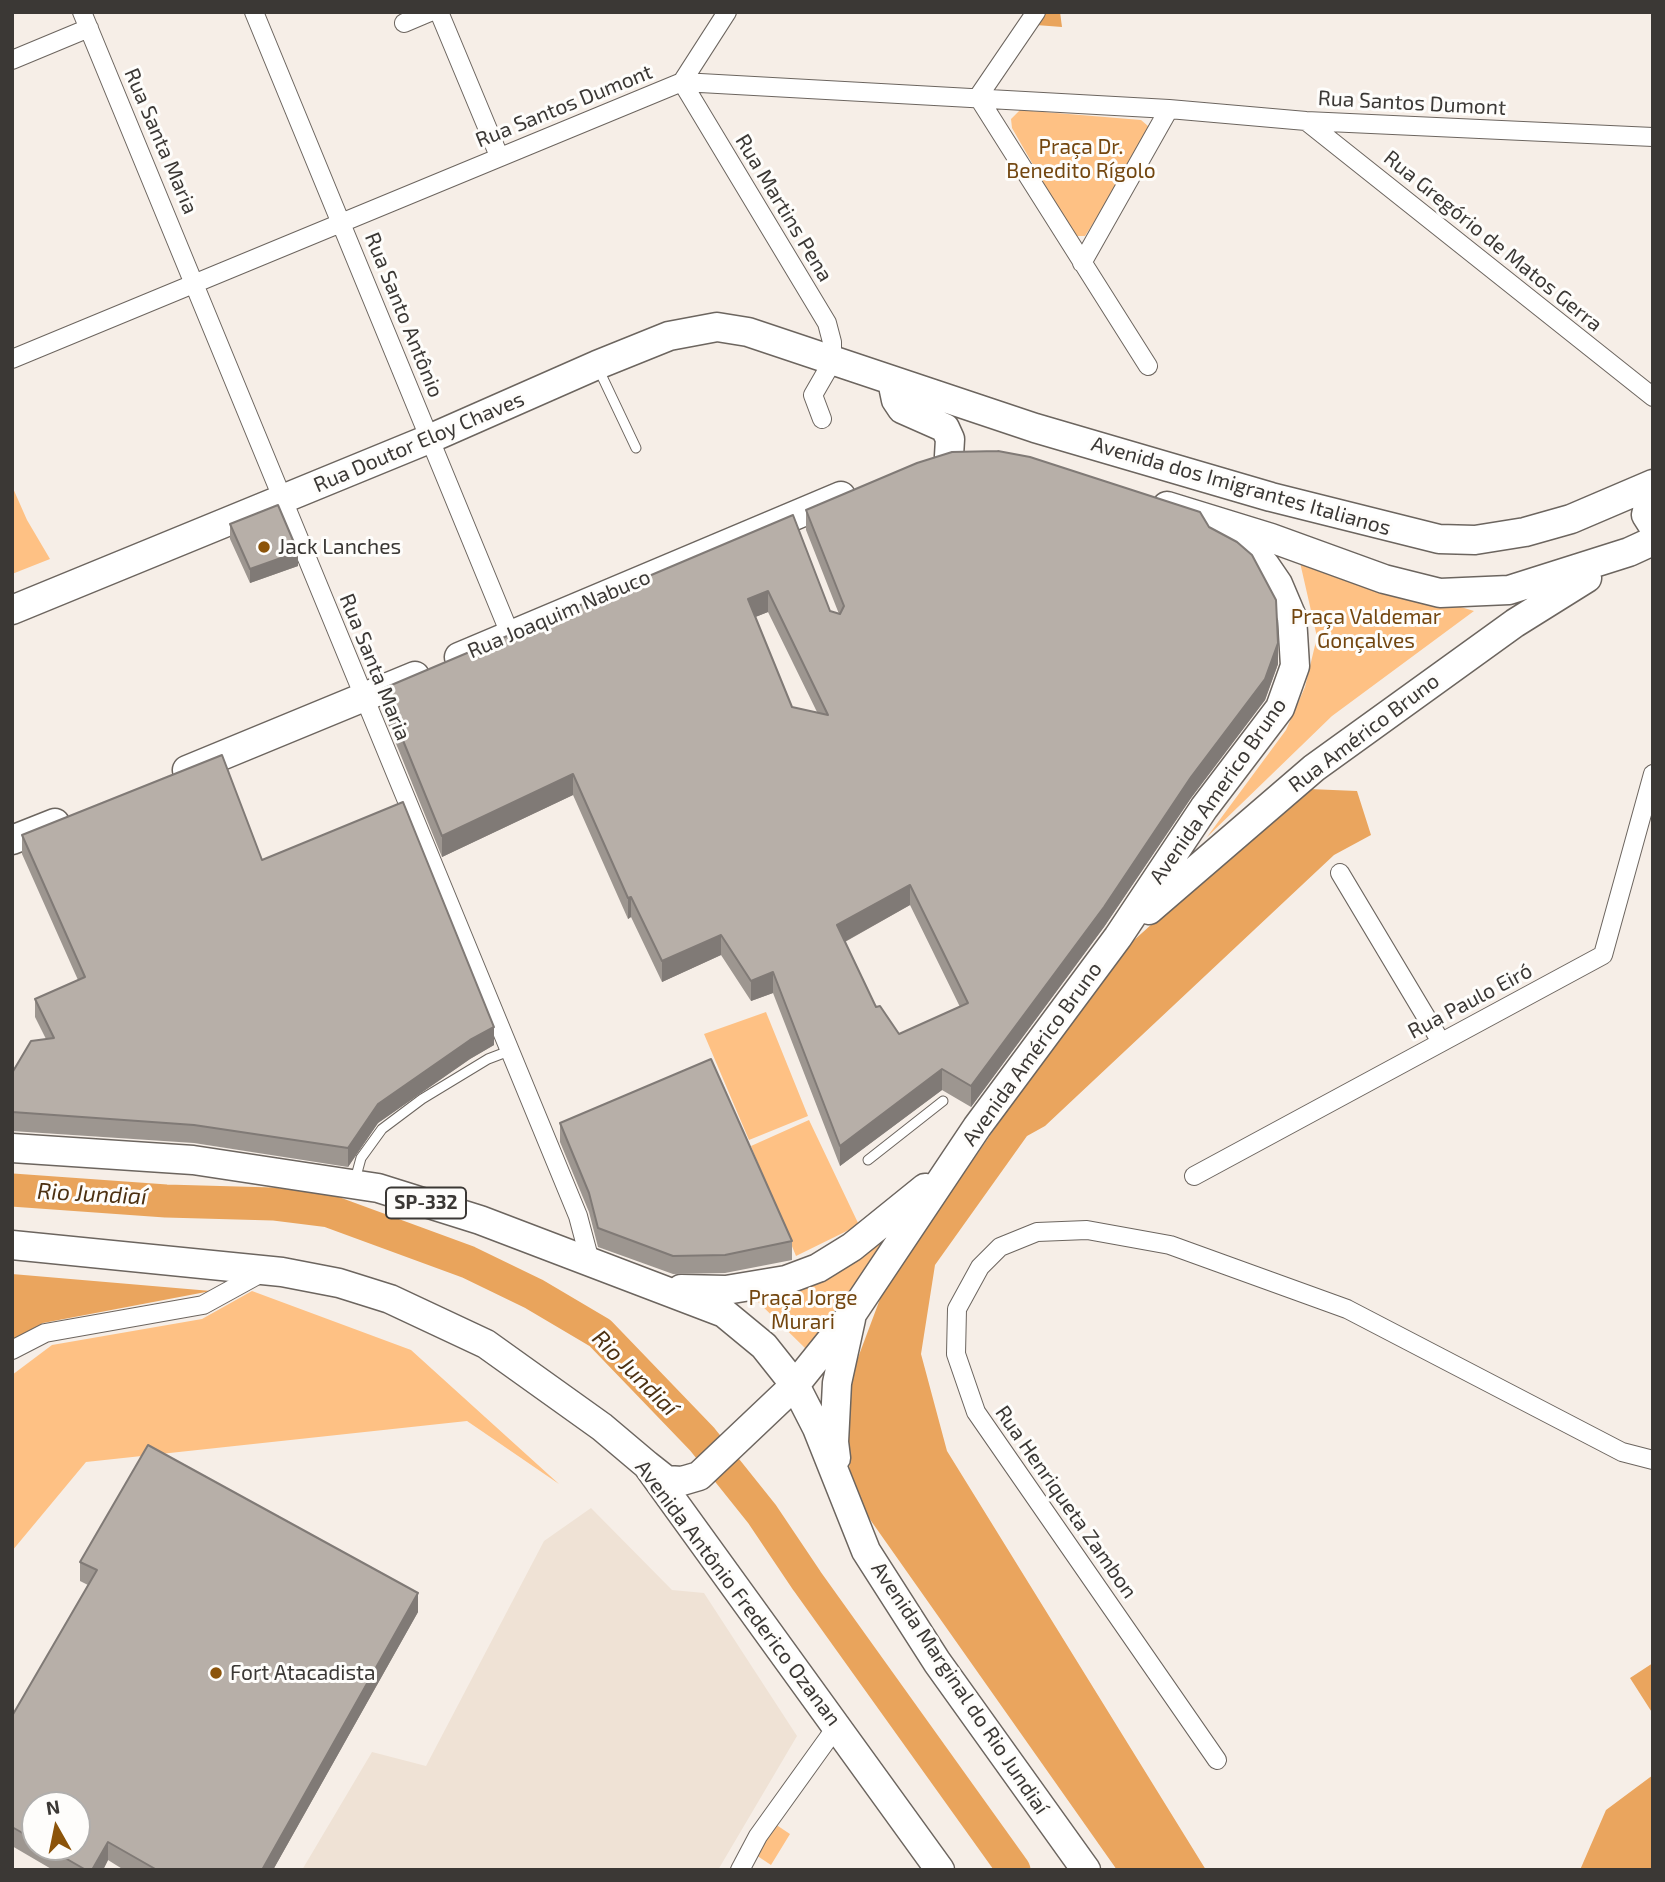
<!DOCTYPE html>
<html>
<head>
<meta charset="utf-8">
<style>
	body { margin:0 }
	#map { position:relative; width:1665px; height:1882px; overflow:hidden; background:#f6eee7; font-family:"Exo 2",sans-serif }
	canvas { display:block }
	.frame { position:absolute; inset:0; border:14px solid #3b3835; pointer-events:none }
	.north { position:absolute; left:21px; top:1791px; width:70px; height:70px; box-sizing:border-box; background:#fefdfb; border:2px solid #b0aeac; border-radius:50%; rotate:351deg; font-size:19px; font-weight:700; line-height:28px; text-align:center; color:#3b3835 }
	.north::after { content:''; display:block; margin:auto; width:24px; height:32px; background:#8c540a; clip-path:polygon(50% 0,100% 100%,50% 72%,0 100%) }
</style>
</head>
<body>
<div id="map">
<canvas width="1665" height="1882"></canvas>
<div class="frame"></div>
<div class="north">N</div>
</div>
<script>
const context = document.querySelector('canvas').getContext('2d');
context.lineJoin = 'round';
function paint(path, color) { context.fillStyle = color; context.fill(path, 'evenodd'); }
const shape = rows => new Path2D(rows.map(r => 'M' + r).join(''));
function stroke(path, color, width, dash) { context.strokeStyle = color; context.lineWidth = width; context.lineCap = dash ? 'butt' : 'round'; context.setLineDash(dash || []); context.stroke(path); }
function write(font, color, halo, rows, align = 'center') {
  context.font = font + ' "Exo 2",sans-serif'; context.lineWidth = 6; context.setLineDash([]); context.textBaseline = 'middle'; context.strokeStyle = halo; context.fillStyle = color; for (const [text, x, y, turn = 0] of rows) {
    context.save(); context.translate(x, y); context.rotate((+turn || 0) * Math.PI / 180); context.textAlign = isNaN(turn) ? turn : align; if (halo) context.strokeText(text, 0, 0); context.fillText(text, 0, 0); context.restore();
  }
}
const built = shape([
	[591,1508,672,1590,704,1593,797,1736,718,1870,302,1870,372,1752,426,1766,544,1541]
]);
const green = shape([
	[1020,110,1141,120,1148,126,1147,139,1085,236,1076,236,1071,231,1012,128,1011,119],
	[12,486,27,520,50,559,12,574],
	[1299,558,1474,611,1332,716,1207,837,1286,730,1305,687,1317,637],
	[766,1012,808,1116,749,1140,704,1034],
	[809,1120,859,1225,796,1256,751,1146],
	[898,1225,806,1349,752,1296],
	[252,1291,411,1350,559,1484,467,1421,86,1462,12,1551,12,1375,52,1345,202,1319],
	[772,1822,790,1834,771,1865,753,1853]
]);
const forest = shape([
	[1309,789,1357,791,1371,835,1334,855,1045,1126,1027,1136,935,1265,921,1354,947,1451,1206,1870,1117,1870,850,1491,847,1387,883,1291,1024,1086,1132,942,1285,804],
	[12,1274,211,1291,43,1323,12,1340],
	[1653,1663,1653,1714,1630,1678],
	[1653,1775,1653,1870,1580,1870,1606,1810]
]);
const water = shape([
	[1046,12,1060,12,1062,27,1036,25]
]);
const river = shape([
	[12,1190,166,1201,273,1204,329,1211,468,1262,534,1294,600,1333,702,1439,762,1514,807,1581,1014,1870]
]);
const lane = shape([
	[599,370,636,448],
	[868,1160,943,1101],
	[355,1180,361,1158,382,1129,422,1099,488,1059,509,1051]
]);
const street = shape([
	[82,12,578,1216,590,1261],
	[254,12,510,634],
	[439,12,499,156],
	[1036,12,978,97,1148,366],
	[404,23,430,12],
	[12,60,89,28],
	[682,82,827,323,832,342,832,362,813,395,822,419],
	[682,82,727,12],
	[1306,121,1653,397],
	[1082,263,1169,109],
	[12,359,682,82,1169,109,1306,121,1653,137],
	[1340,873,1441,1042],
	[1194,1176,1603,955,1653,774],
	[12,1350,45,1333,203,1305,263,1272],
	[1217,1760,976,1412,956,1354,957,1309,980,1267,1000,1247,1037,1232,1087,1230,1170,1245,1347,1309,1622,1452,1653,1460],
	[740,1870,758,1836,837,1726]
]);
const primary = shape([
	[892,381,896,400,902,409,945,428,950,439,949,456],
	[1653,501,1649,503,1646,515,1653,526],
	[1167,506,1271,538,1384,579,1440,593,1509,590,1629,552,1653,541],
	[12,610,429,439,597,365,669,336,717,327,748,332,1035,428,1271,497,1439,539,1475,540,1525,532,1571,519,1653,484],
	[459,657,841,496],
	[187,770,415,676],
	[12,840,55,823],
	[1149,910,1314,768,1515,623,1587,578],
	[12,1148,193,1160,378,1188,480,1220,724,1313,764,1346,795,1385,817,1428,866,1551,937,1662,1086,1870],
	[12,1245,282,1272,339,1283,390,1299,486,1344,602,1427,647,1465,940,1870],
	[681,1289,726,1290,786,1280,818,1268,852,1247,925,1188],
	[836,1458,834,1442,837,1383,851,1319],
	[647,1465,666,1480,682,1481,699,1476,795,1385,852,1314,977,1127,1118,937,1204,808,1280,708,1295,666,1292,617,1278,584,1265,565,1247,549,1217,533]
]);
const wall = shape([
	[806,510,1278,664,1265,700,1191,798,1104,927,971,1107,942,1090,840,1166,773,993,751,1001,721,955,662,982,631,917,628,919,573,795,442,857,382,709,382,689,793,515,830,611,839,614,806,530],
	[768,612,817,712,792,707,755,617],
	[910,905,960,1007,899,1034,876,1007,845,942],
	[230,524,298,566,250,583,230,539],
	[22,835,262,860,494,1045,470,1059,378,1123,348,1167,194,1143,12,1131,12,1073,46,1039,35,1017,35,999,78,980,22,854],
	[560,1123,792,1241,792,1260,725,1273,673,1274,598,1247,589,1212,560,1142],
	[80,1562,418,1612,273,1870,124,1870,108,1860,103,1870,53,1870,12,1846,12,1716,88,1585,80,1581],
	[35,1805,77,1847,35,1847]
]);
const shadedWall = shape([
	[298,552,298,566,250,583,250,569],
	[768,591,768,612,748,620,748,599],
	[1278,643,1278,664,1265,700,1191,798,1104,927,971,1107,971,1086],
	[573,774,573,795,442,857,442,836],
	[910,885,910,905,837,946,837,925],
	[631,897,631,917,628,919,628,898],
	[721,935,721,955,662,982,662,961],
	[773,972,773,993,751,1001,751,981],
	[494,1027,494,1045,470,1059,378,1123,348,1167,348,1148,378,1104,470,1040],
	[942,1069,942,1090,840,1166,840,1146],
	[418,1593,418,1612,273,1870,262,1870],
	[108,1842,108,1860,103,1870,92,1870]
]);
const building = shape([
	[998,451,1030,457,1200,512,1209,527,1237,542,1252,555,1276,600,1278,643,1265,679,1191,777,1104,907,971,1086,942,1069,840,1146,773,972,751,981,721,935,662,961,631,897,628,898,573,774,442,836,382,689,793,515,830,611,840,614,844,606,806,510,917,463,952,452,998,451],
	[768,591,828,715,792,707,748,599,768,591],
	[910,885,968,1003,899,1034,880,1006,876,1007,837,925,910,885],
	[278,505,298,552,250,569,230,524,278,505],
	[222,755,262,860,403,802,494,1027,470,1040,378,1104,348,1148,194,1125,12,1112,12,1073,31,1041,54,1038,35,999,85,977,22,835,222,755],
	[711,1059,792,1241,725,1255,673,1256,598,1228,589,1193,560,1123,711,1059],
	[148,1445,418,1593,262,1870,157,1870,108,1842,92,1870,86,1870,46,1847,77,1847,77,1805,35,1805,35,1840,12,1827,12,1716,97,1570,80,1562,148,1445]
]);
const markers = [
	[264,547,7,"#8c540a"],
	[216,1673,7,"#8c540a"]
];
const shields = [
	[426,1203,80]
];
const shieldNames = [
	["SP-332",426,1203]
];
const streetNames = [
	["Rua Santos Dumont",1412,103,3],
	["Rua Santos Dumont",564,106,-22],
	["Rua Santa Maria",161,141,67],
	["Rua Martins Pena",784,208,59],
	["Rua Gregório de Matos Gerra",1493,241,39],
	["Rua Santo Antônio",404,315,68],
	["Rua Doutor Eloy Chaves",419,442,-23],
	["Avenida dos Imigrantes Italianos",1241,486,16],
	["Rua Joaquim Nabuco",559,614,-23],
	["Rua Santa Maria",375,667,68],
	["Rua Américo Bruno",1364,733,-37],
	["Avenida Americo Bruno",1218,791,-55],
	["Rua Paulo Eiró",1470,1001,-28],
	["Avenida Américo Bruno",1032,1054,-54],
	["Rua Henriqueta Zambon",1066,1502,55],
	["Avenida Antônio Frederico Ozanan",738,1593,53],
	["Avenida Marginal do Rio Jundiaí",960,1688,56]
];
const parkNames = [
	["Praça Dr.",1081,147],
	["Benedito Rígolo",1081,171],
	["Praça Valdemar",1366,617],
	["Gonçalves",1366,641],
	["Praça Jorge",803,1298],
	["Murari",803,1322]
];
const poiNames = [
	["Jack Lanches",278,547],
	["Fort Atacadista",230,1673]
];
const waterNames = [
	["Rio Jundiaí",92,1194,3],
	["Rio Jundiaí",635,1373,45]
];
paint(built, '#efe2d5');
paint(green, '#fec184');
paint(forest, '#eaa55e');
paint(water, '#e9a45c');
stroke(river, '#e9a45c', 33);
stroke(lane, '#6c655f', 11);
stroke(street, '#6c655f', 20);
stroke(primary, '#6c655f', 31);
stroke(lane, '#fff', 9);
stroke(street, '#fff', 18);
stroke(primary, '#fff', 28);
paint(wall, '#9d9690');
paint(shadedWall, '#807a76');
paint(building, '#b7afa8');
stroke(building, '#807a76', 2);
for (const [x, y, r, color] of markers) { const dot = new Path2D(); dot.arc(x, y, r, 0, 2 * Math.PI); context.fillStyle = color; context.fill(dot); stroke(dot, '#fefdfb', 2.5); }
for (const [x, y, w] of shields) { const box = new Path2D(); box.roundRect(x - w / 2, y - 15.5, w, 31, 5); context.fillStyle = '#fefdfb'; context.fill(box); stroke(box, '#3b3835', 2); }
write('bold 19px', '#3b3835', null, shieldNames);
write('21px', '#3b3835', '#fefdfb', streetNames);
write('21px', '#73460f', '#fefdfb', parkNames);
write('21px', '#3b3835', '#fefdfb', poiNames, 'left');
write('italic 23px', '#4d3112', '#fefdfb', waterNames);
</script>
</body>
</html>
